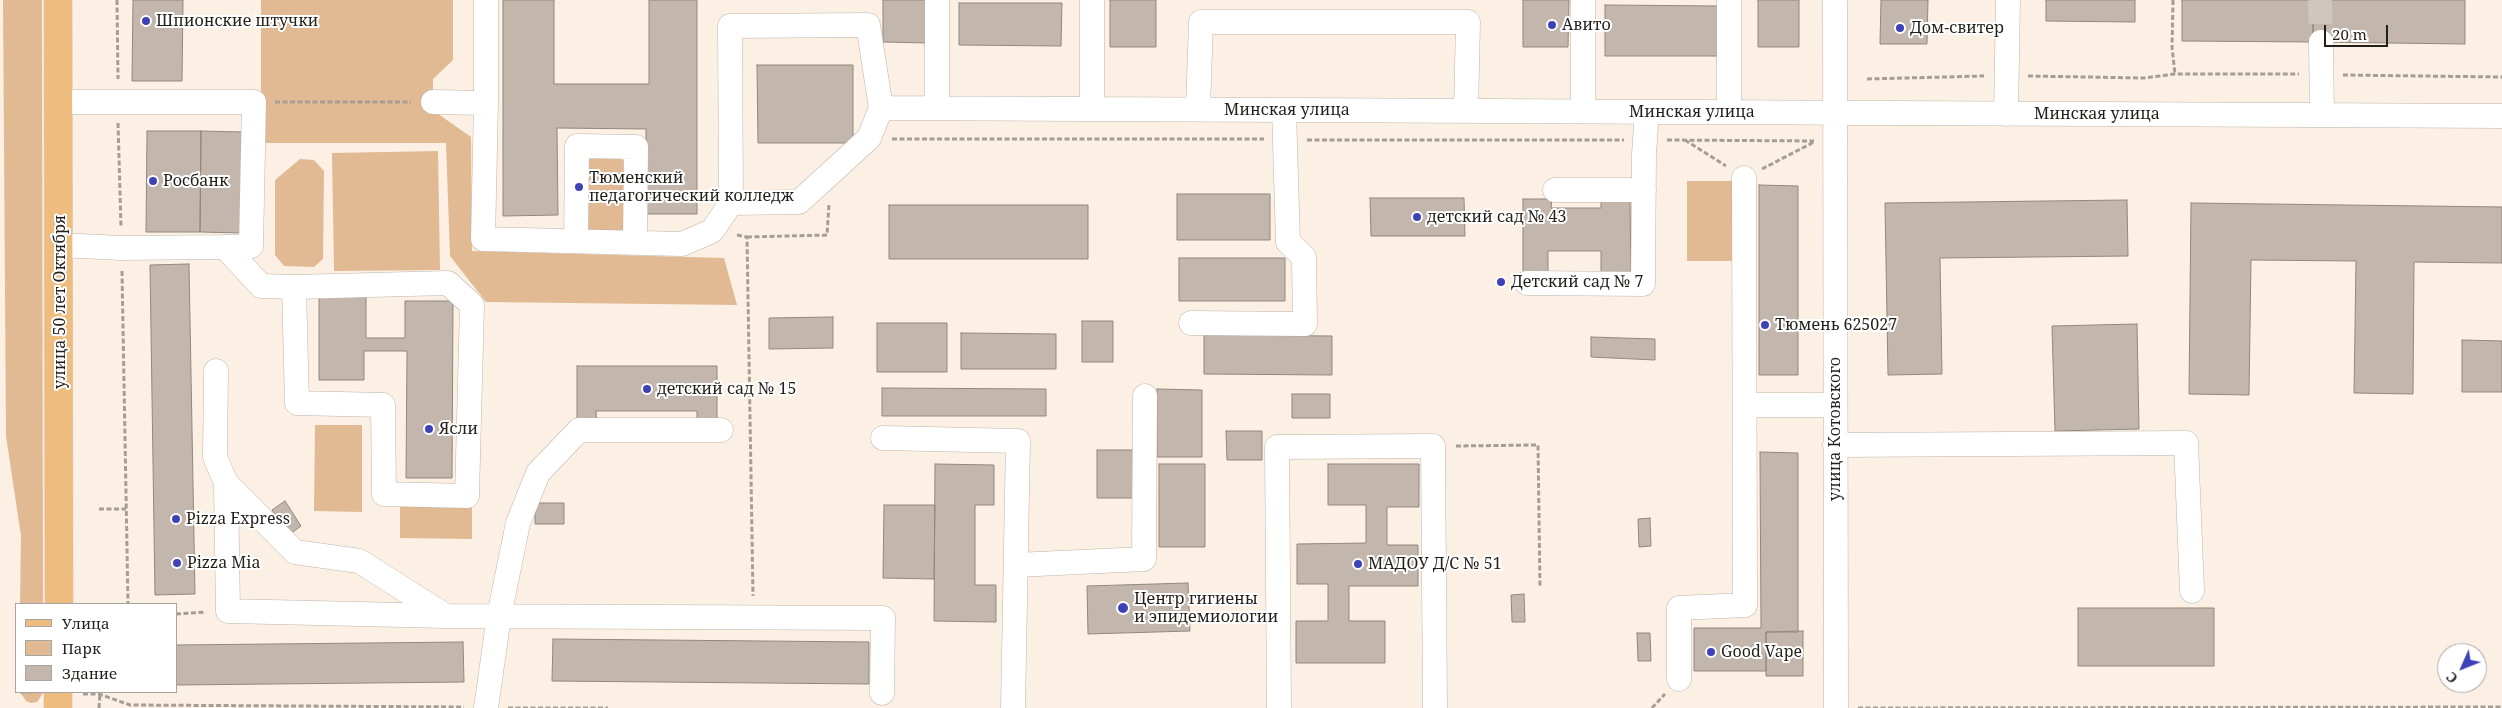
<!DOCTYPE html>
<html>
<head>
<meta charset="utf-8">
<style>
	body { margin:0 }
	#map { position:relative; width:2502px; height:708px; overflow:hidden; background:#fcf0e5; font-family:"Noto Serif",serif }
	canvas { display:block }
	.legend { position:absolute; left:15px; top:603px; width:162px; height:90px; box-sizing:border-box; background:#fff; border:1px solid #a7a5a4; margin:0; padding:6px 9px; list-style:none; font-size:15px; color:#231f1b }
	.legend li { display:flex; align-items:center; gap:10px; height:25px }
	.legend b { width:25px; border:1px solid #a7a5a4 }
	.north { position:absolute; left:2437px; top:643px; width:50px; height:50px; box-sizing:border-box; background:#fff; border:1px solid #a7a5a4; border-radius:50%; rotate:226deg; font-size:14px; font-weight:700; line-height:20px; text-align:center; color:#231f1b }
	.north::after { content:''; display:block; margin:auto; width:18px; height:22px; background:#3e42b7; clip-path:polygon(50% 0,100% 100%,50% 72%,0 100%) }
	.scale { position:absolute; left:2324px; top:25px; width:64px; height:22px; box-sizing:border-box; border:2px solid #231f1b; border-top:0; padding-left:6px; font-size:15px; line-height:18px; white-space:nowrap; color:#231f1b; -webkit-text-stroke:4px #fff; paint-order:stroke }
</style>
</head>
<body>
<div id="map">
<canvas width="2502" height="708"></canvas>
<ul class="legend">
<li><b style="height:6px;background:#efbc7f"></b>Улица</li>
<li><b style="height:14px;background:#e1b993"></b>Парк</li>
<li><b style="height:14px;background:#c3b7ad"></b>Здание</li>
</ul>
<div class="north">С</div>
<div class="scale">20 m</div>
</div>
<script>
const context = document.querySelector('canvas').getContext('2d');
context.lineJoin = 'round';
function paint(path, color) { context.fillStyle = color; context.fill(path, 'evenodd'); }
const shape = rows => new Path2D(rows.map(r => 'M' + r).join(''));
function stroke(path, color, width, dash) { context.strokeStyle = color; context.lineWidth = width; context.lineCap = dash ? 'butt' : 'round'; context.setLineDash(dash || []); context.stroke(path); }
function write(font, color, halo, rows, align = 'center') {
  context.font = font + ' "Noto Serif",serif'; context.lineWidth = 4; context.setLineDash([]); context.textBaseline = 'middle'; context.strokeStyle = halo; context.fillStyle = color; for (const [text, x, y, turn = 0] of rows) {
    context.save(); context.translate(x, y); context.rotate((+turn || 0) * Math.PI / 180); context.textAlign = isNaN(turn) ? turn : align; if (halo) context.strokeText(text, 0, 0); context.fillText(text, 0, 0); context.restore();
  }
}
const green = shape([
	[3,0,42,0,43,604,20,604,21,536,6,436],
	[261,0,453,0,453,60,433,79,433,102,434,111,471,137,472,251,724,258,737,305,486,302,450,256,446,143,261,143],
	[438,151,440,270,334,271,332,153],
	[619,158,627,163,626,233,589,237,583,166,590,159],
	[300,159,314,160,324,171,323,259,314,267,284,266,275,255,275,180],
	[1687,181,1737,181,1737,261,1687,261],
	[315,425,362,425,362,512,314,511],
	[400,505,472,506,472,539,400,538],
	[20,692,43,692,43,693,37,702,31,703,26,701]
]);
const building = shape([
	[133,0,183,0,182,81,132,81,133,0],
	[503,0,554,0,554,84,649,84,649,0,697,0,697,214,646,214,646,129,557,128,558,215,503,216,503,0],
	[883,0,928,0,928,43,883,42,883,0],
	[1110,0,1156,0,1156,47,1110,47,1110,0],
	[1523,0,1569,0,1568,47,1523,47,1523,0],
	[1758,0,1799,0,1799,47,1758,47,1758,0],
	[1881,0,1928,0,1927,44,1880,44,1881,0],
	[2046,0,2135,0,2135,22,2046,21,2046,0],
	[2182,0,2313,0,2313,42,2182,41,2182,0],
	[2313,0,2465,0,2465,44,2313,42,2313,0],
	[959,3,1062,3,1061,46,959,45,959,3],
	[1605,5,1719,6,1719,56,1605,56,1605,5],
	[757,65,853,65,853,143,758,143,757,65],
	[147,131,201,131,200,232,146,232,147,131],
	[201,131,243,132,242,233,200,232,201,131],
	[1759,185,1798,186,1798,375,1759,375,1759,185],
	[1177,194,1270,194,1270,240,1177,240,1177,194],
	[1370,198,1464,198,1465,236,1371,236,1370,198],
	[1523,199,1552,199,1551,208,1601,208,1601,199,1630,199,1631,278,1601,278,1601,251,1548,251,1548,274,1523,274,1523,199],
	[2127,200,2128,256,1940,258,1942,374,1888,375,1885,203,2127,200],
	[2191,203,2502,207,2502,263,2414,262,2413,394,2354,393,2356,261,2251,260,2249,395,2189,394,2191,203],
	[889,205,1088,205,1088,259,889,259,889,205],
	[1179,258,1285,258,1285,301,1179,301,1179,258],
	[189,264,195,594,155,595,150,265,189,264],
	[319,297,366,297,366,338,405,338,405,301,453,301,452,478,406,478,407,351,364,351,364,380,319,380,319,297],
	[833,317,833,348,769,349,769,318,833,317],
	[1082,321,1113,321,1113,362,1082,362,1082,321],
	[877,323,947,323,947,372,877,372,877,323],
	[2137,324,2139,429,2055,431,2052,326,2137,324],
	[961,333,1056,334,1056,369,961,369,961,333],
	[1204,335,1332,336,1332,375,1204,374,1204,335],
	[1591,337,1655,339,1655,360,1591,357,1591,337],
	[2462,340,2502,341,2502,392,2462,392,2462,340],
	[577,366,717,366,717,426,697,426,697,411,596,411,597,425,577,425,577,366],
	[882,388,1046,389,1046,416,882,416,882,388],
	[1157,389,1202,390,1202,457,1157,457,1157,389],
	[1292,394,1330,394,1330,418,1292,418,1292,394],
	[1226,431,1262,431,1262,460,1227,460,1226,431],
	[1097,450,1134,450,1134,498,1097,498,1097,450],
	[1760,452,1798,453,1798,632,1766,632,1766,671,1694,671,1694,628,1761,628,1760,452],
	[935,464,994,465,994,505,975,505,975,585,996,585,996,622,934,621,935,464],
	[1159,464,1205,464,1205,547,1159,547,1159,464],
	[1328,464,1419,464,1419,507,1387,507,1387,545,1418,545,1418,586,1349,586,1349,621,1385,621,1385,663,1296,663,1296,621,1328,621,1328,584,1297,584,1297,544,1366,543,1366,505,1328,505,1328,464],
	[285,501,301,526,289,535,272,510,285,501],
	[535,503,564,503,564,524,535,524,535,503],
	[884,505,935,505,934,579,883,578,884,505],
	[1650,518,1651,546,1639,547,1638,519,1650,518],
	[1188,583,1190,631,1088,634,1087,586,1188,583],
	[1524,594,1525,622,1512,622,1511,595,1524,594],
	[2078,608,2214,608,2214,666,2078,666,2078,608],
	[1803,631,1803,676,1766,676,1766,632,1803,631],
	[1637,633,1650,633,1651,661,1638,661,1637,633],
	[553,639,869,642,869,684,552,681,553,639],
	[463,642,464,682,176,685,176,645,463,642]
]);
const minorTunnel = shape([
	[2320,0,2321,42]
]);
const path = shape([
	[117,0,118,79],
	[2173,0,2172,47,2175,74],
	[2343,75,2502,77],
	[2028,76,2144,78,2175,74,2299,74],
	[1867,79,1984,76],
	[275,102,411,102],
	[118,123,121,227],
	[892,139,1264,139],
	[1307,140,1624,140],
	[1667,140,1814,141],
	[1685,140,1726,166],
	[1762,169,1814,142],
	[737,235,747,237,753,596],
	[747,237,827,235,829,204],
	[122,271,128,604],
	[1456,446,1538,445,1540,588],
	[99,509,126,509],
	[176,614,206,612],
	[20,692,35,692],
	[83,694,99,694,130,705,464,707],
	[99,708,100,692],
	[508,708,608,708],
	[1652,708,1665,694],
	[1858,708,2502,707]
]);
const minor = shape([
	[486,0,486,103],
	[1835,0,1836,708],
	[2321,42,2322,115],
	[58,102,254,102,251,246,225,247],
	[433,102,486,103,483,239,682,244,712,231,731,203,799,202,869,138,881,108,868,25,730,26,731,203],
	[881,108,2502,116],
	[937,108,937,0],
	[1092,109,1092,0],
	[1198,109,1201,22,1468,22,1466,111],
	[1583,111,1583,0],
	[1729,112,1729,0],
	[2006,114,2008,0],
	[1555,190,1644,190],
	[576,241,577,146,636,147,635,243],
	[60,245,121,248,225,247,261,286,294,287,297,403,383,405,384,494,467,496,472,305,448,283,294,287],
	[1527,283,1643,284,1644,154,1647,112],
	[1191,323,1305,324,1304,257,1288,242,1284,110],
	[216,371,215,457,226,483,228,611,446,616,883,618,882,693],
	[1745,405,1835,405],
	[883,438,1018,441,1013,708],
	[1835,445,2186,443,2192,591],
	[226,483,295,552,359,561,446,616],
	[1016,565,1144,559,1145,396],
	[1679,679,1679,608,1745,605,1744,178],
	[486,708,499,616,518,523,538,473,579,430,721,430],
	[1279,708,1277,447,1433,446,1435,708]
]);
const major = shape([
	[58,0,59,604],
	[58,692,58,708]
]);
const markers = [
	[146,21,5,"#3e42b7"],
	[1552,25,5,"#3e42b7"],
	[1900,28,5,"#3e42b7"],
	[153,181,5,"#3e42b7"],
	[579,187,5,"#3e42b7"],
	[1417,217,5,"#3e42b7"],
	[1501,282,5,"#3e42b7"],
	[1765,325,5,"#3e42b7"],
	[647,389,5,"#3e42b7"],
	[429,429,5,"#3e42b7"],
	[176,519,5,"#3e42b7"],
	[177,563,5,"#3e42b7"],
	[1358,564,5,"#3e42b7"],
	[1123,608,6,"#3e42b7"],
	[1711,652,5,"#3e42b7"]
];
const poiNames = [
	["Шпионские штучки",156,21],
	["Авито",1562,25],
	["Дом-свитер",1910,28],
	["Тюменский",589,178],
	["педагогический колледж",589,196],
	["Росбанк",163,181],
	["детский сад № 43",1427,217],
	["Детский сад № 7",1511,282],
	["Тюмень 625027",1775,325],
	["детский сад № 15",657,389],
	["Ясли",439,429],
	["Pizza Express",186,519],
	["Pizza Mia",187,563],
	["МАДОУ Д/С № 51",1368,564],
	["Центр гигиены",1134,599],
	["и эпидемиологии",1134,617],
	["Good Vape",1721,652]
];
const streetNames = [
	["Минская улица",1287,110],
	["Минская улица",1692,112],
	["Минская улица",2097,114],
	["улица 50 лет Октября",60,302,-90],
	["улица Котовского",1835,429,-90]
];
paint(green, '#e1b993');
paint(building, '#c3b7ad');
stroke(building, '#92877d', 1);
stroke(minorTunnel, '#d1c6bd', 24, [24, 12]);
stroke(minor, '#bfb4a9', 25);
stroke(major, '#d3d2d1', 29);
stroke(path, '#a69d95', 3, [5, 2.5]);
stroke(minor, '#fff', 24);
stroke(major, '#efbc7f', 28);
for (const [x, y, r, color] of markers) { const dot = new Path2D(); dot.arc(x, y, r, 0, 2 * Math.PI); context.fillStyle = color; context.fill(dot); stroke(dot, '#fff', 2); }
write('16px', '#231f1b', '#fff', poiNames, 'left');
write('16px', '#231f1b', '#fff', streetNames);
</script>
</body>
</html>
